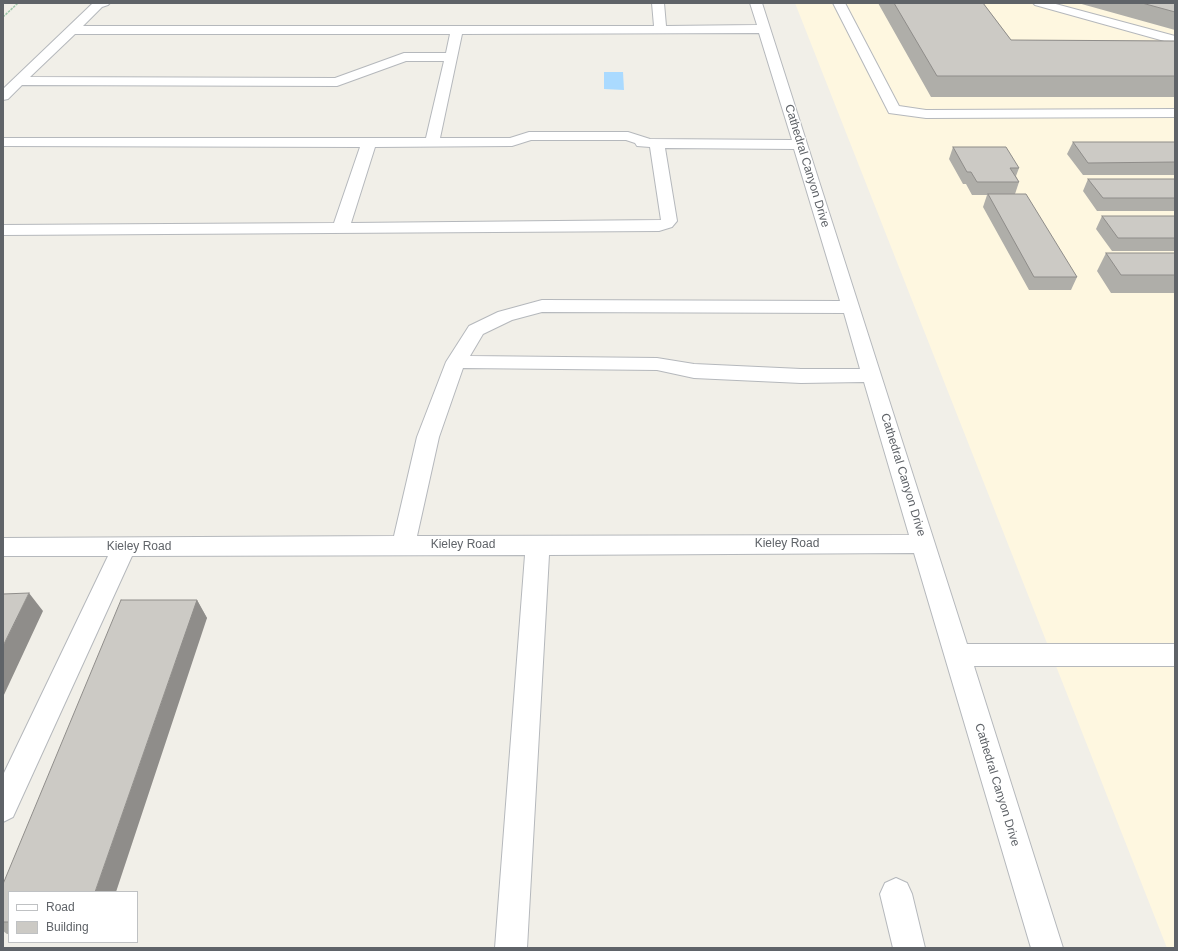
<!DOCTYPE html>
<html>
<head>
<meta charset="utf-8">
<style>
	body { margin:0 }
	#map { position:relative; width:1178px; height:951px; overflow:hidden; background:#f1efe8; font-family:Helvetica,sans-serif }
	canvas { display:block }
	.frame { position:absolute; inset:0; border:4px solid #5f6368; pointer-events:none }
	.legend { position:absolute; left:8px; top:891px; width:130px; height:52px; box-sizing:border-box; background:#fff; border:1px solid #bfc1c3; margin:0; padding:5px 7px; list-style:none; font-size:12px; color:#5f6368 }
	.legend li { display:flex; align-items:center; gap:8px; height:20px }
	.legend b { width:20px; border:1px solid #bfc1c3 }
</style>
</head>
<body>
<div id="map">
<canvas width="1178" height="951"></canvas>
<div class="frame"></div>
<ul class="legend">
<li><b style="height:5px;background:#fff"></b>Road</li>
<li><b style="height:11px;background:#cccac5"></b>Building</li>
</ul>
</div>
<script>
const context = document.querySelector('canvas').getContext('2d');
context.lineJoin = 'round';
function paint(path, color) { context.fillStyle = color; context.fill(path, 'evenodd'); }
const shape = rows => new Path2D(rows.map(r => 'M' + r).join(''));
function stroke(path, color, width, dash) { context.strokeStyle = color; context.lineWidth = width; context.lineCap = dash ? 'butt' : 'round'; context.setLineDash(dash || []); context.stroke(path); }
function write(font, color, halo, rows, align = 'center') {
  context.font = font + ' Helvetica,sans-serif'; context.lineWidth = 3; context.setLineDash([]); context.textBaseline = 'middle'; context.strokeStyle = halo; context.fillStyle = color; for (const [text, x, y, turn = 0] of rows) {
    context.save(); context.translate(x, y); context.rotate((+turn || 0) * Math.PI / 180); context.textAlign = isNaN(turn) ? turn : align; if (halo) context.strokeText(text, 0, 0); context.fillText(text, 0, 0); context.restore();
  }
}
const commercial = shape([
	[795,3,1142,3,1175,11,1175,948,1167,948]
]);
const water = shape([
	[604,72,623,72,624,90,604,89]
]);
const path = shape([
	[3,17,18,3]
]);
const minor = shape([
	[93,3,110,3,108,5,102,7,83,26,654,26,652,3,664,3,666,26,757,25,750,3,762,3,967,644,1175,644,1175,666,974,666,1063,948,1031,948,914,553,549,555,527,948,495,948,525,555,132,556,13,817,3,822,3,775,108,556,3,556,3,538,394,536,417,437,446,362,469,326,498,312,542,300,840,301,794,149,665,148,677,221,672,227,659,231,3,235,3,225,334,223,360,147,3,146,3,138,426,138,444,61,406,61,337,86,22,85,8,99,3,100,3,89,93,3],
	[759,33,792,140,650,139,628,132,529,132,510,138,440,138,462,34,759,33],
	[75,34,450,34,446,53,404,53,335,78,30,77,75,34],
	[531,140,626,140,635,143,637,146,650,147,661,220,351,223,375,147,512,146,531,140],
	[542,312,844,313,860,369,801,369,694,364,657,358,470,356,483,334,512,320,542,312],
	[463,368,657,370,694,378,801,383,864,382,909,535,417,536,439,437,463,368],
	[833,3,845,3,899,106,926,110,1175,109,1175,117,926,118,889,113,833,3],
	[1033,3,1052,3,1175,36,1175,44,1035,5,1033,3],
	[896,878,907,883,912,894,925,948,893,948,880,894,885,883,896,878]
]);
const wall = shape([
	[878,3,983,3,1011,40,1175,41,1175,97,931,97],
	[1078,3,1175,3,1175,30],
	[1073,142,1175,142,1175,175,1083,175,1067,154],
	[953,147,1019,168,1016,176,1019,182,1015,194,1077,277,1071,290,1029,290,983,207,987,195,972,195,966,184,963,184,949,159],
	[1088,179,1175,179,1175,211,1097,211,1083,191],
	[1102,216,1175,216,1175,251,1112,251,1096,229],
	[1106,253,1175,253,1175,293,1111,293,1097,271],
	[197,600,207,618,9,892,9,934,7,934,3,931,3,884]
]);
const shadedWall = shape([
	[29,593,43,611,3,697,3,646],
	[197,600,207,618,116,892,95,892]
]);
const building = shape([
	[894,3,983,3,1011,40,1175,41,1175,76,937,76,894,3],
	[1142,3,1175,3,1175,12,1142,3],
	[1073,142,1175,142,1175,162,1088,163,1073,142],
	[953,147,1006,147,1019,168,1010,168,1019,182,977,182,971,172,967,172,953,147],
	[1088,179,1175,179,1175,198,1103,198,1088,179],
	[988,194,1026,194,1077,277,1034,277,988,194],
	[1102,216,1175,216,1175,238,1118,238,1102,216],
	[1106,253,1175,253,1175,275,1121,275,1106,253],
	[29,593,3,646,3,594,29,593],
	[121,600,197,600,95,892,9,892,9,922,3,922,3,884,121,600]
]);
const streetNames = [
	["Cathedral Canyon Drive",807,166,73],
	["Cathedral Canyon Drive",903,475,73],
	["Kieley Road",787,544],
	["Kieley Road",463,545],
	["Kieley Road",139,547],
	["Cathedral Canyon Drive",997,785,73]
];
paint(commercial, '#fef7e0');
paint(water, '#aadaff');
stroke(minor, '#b5b8bc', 2);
stroke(path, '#9cc7a9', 1.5, [2.5, 1]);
paint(minor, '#fff');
paint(wall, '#afaea9');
paint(shadedWall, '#8f8d8a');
paint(building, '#cccac5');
stroke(building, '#8f8d8a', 1);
write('12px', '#5f6368', '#fff', streetNames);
</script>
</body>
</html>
